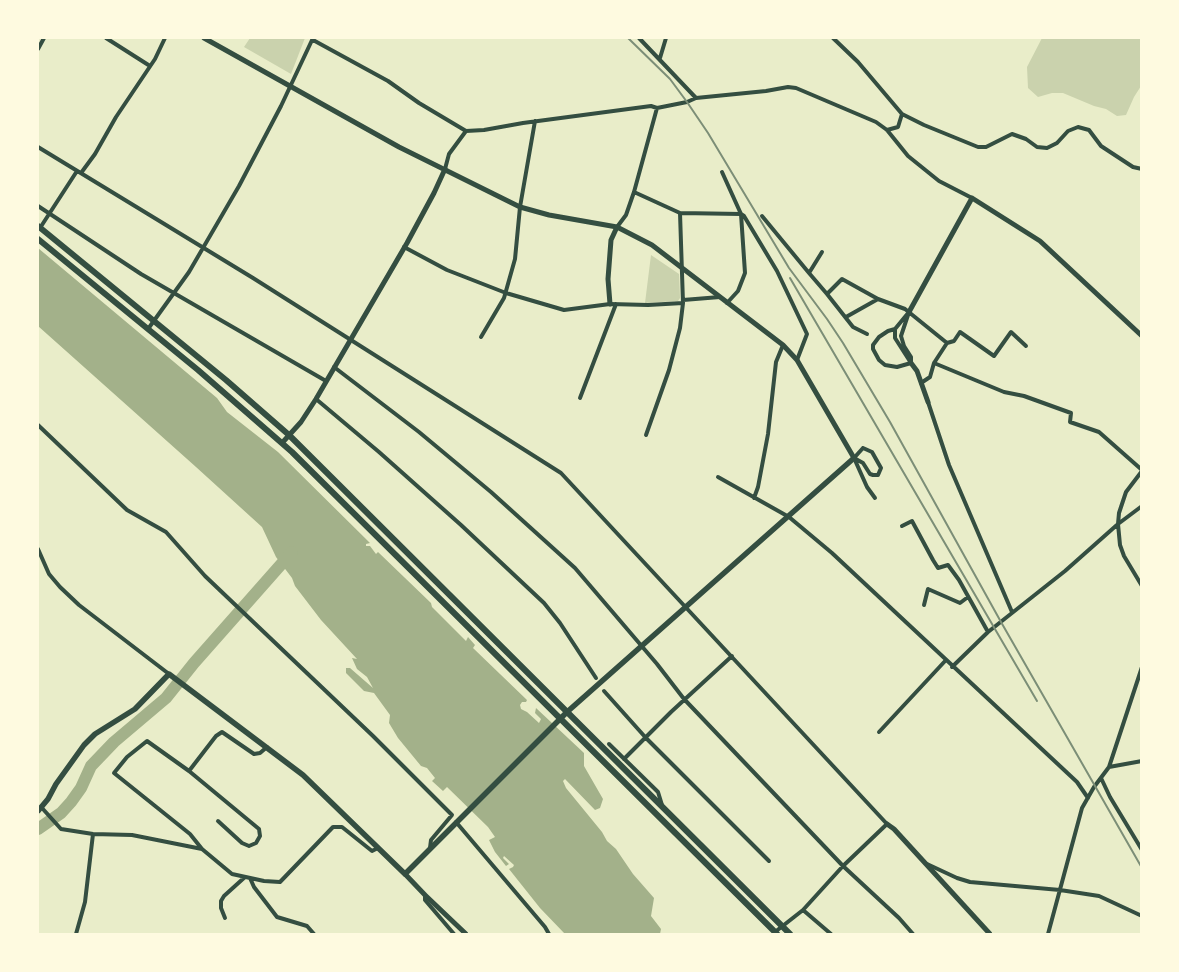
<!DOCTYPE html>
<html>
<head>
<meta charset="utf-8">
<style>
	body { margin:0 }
	#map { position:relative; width:1179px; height:972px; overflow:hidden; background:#e9edc9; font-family:"PT Sans Narrow",sans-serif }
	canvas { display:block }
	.frame { position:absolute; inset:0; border:39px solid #fefae0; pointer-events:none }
</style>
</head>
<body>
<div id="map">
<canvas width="1179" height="972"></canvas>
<div class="frame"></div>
</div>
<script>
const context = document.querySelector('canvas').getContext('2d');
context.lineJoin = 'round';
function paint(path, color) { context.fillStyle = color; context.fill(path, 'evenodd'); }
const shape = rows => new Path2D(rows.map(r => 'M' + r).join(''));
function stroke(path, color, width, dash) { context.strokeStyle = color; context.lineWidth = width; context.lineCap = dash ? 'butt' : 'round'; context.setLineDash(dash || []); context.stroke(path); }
const green = shape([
	[250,38,305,38,291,74,244,47],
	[1042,38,1141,38,1141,86,1134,97,1126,115,1117,116,1106,109,1094,106,1063,93,1052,93,1038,97,1028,88,1027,67],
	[651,255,679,274,680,298,678,301,645,303]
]);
const water = shape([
	[38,248,217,398,227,412,278,452,370,543,366,544,366,546,370,546,376,554,378,552,431,603,432,607,466,641,468,637,475,645,473,648,527,700,526,702,522,702,520,705,521,709,527,712,539,723,541,719,535,713,536,708,584,753,584,766,603,799,600,808,595,810,565,779,563,781,566,788,602,832,607,841,616,849,633,874,654,898,651,916,661,929,660,934,565,934,540,908,509,869,513,867,514,865,504,856,503,858,509,864,506,866,495,852,489,840,495,837,488,827,447,787,443,791,432,781,435,778,427,768,421,766,398,738,389,723,390,715,374,693,364,691,346,673,346,668,350,668,373,688,367,677,357,669,352,658,357,659,321,620,295,586,292,578,276,557,262,527,196,467,38,326]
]);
const river = shape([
	[38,829,61,813,71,802,81,788,91,766,114,742,166,698,194,663,292,552]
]);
const minor = shape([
	[106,38,150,66],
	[639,38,696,98],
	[833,38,858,62,902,114],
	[313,40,388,81,419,103,466,131,484,130,523,123,651,106,657,108,687,102,696,98,766,91,788,87,796,88,876,122,887,130,908,156,939,181,972,198],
	[38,49,44,38],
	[660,58,666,38],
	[887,130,898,127,902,114,924,125,978,147,986,147,1012,134,1026,139,1037,147,1047,148,1057,143,1068,131,1078,127,1089,130,1101,146,1133,167,1142,169],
	[38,147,253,278,561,473,887,824,843,866,803,910,775,932],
	[445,169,449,154,466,131],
	[722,172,741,214,745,273,738,291,727,303],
	[81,173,95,154,116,117,155,59,165,38],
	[634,192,680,213,741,214,744,216,777,271,807,334,797,360],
	[38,206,141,274,326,381],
	[762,216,809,273],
	[617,227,626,215,634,192,657,108],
	[40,228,77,171],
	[404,247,447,270,506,293,564,310,610,304,648,305,683,303],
	[822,252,809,273,827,294,853,327,867,334],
	[827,294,842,279,878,299,905,309,947,343],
	[683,300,720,297],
	[909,312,895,329,888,331,879,337,873,345,873,349,879,360,885,365,897,367,911,363],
	[909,312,901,336,904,346,911,357,911,363],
	[846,317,878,299],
	[148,329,189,272,239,186,281,106,313,38],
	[895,329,895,338,911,363],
	[481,337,504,298,515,259,520,207,535,121],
	[1026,346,1011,332,994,356,960,332,954,341,947,343,934,363,1004,392,1024,396,1071,413,1070,422,1099,432,1142,470],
	[334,367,419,432,491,492,575,568,657,664,684,699,843,866,899,918,913,934],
	[921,383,930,377,934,363],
	[580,398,616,304],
	[316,399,379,452,461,525,544,603,560,623,596,678],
	[928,402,949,465,1012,612],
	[38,425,127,510,166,532,205,576,373,736,452,815,431,840,430,848],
	[646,435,669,370,680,328,683,303,680,213],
	[863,448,872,452,881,468,878,475,873,475,870,474,863,463,854,458,863,448],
	[854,458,867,487,875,498],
	[1142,471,1126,492,1119,513,1118,524,1120,545,1124,556,1142,586],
	[718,477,789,517,832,553,1077,782,1088,798],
	[754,498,758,487,768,434,776,362,783,345],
	[902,526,912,521,933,560,938,568,948,565,959,580,988,632],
	[38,549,49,574,60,587,79,605,169,674],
	[924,605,928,589,960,603,968,597],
	[952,667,988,632,1065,571,1118,524,1142,506],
	[604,691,646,738,769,861],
	[879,732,946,660],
	[609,744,658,792,662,805],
	[624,759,671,712,732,656],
	[1109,767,1142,761],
	[189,771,216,736,222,732,254,754,260,753,267,747],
	[1101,778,1110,797,1142,850],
	[42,808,61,829,93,834,132,835,202,849],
	[218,821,242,843,249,846,256,843,260,836,259,829,189,771,147,741,127,757,114,773,190,834,202,849,232,874,264,881,280,882,333,827,342,827,372,851,378,848],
	[456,822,545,927,549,934],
	[927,864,957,878,970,882,1060,890,1099,896,1142,916],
	[250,878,254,887,277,917,307,926,314,934],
	[425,895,425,900,454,934],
	[803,910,831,934],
	[225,918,221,908,221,901,224,896,245,877],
	[76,934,85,902,93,834],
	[1048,934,1082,808,1094,787,1109,767,1142,667]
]);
const tertiary = shape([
	[204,38,399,147,520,207,549,215,617,227,652,245,783,345,797,360,854,458],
	[610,304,608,279,611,240,617,227],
	[909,312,972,198,1040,241,1142,336],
	[911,363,917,371,928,402],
	[282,443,301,422,316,399,407,243,434,193,445,169],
	[887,824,894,829,990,934],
	[405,874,425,895,466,934]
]);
const secondary = shape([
	[38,811,48,799,56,784,84,745,95,734,135,709,169,674,303,775,405,874,567,712,854,458]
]);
const trunk = shape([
	[38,226,226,380,289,435,790,934],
	[38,239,198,370,292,452,777,934]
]);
const rail = shape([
	[628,38,670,79,687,102,708,133,789,268,827,319,843,343,890,422,1001,622,1142,868],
	[790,278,1037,701]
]);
paint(green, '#cad2ad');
paint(water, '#a3b18a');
stroke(river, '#a3b18a', 12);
stroke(minor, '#344e41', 4);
stroke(tertiary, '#344e41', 5);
stroke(secondary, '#344e41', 5.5);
stroke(trunk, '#344e41', 6);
stroke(rail, '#7c8e77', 2);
</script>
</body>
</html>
